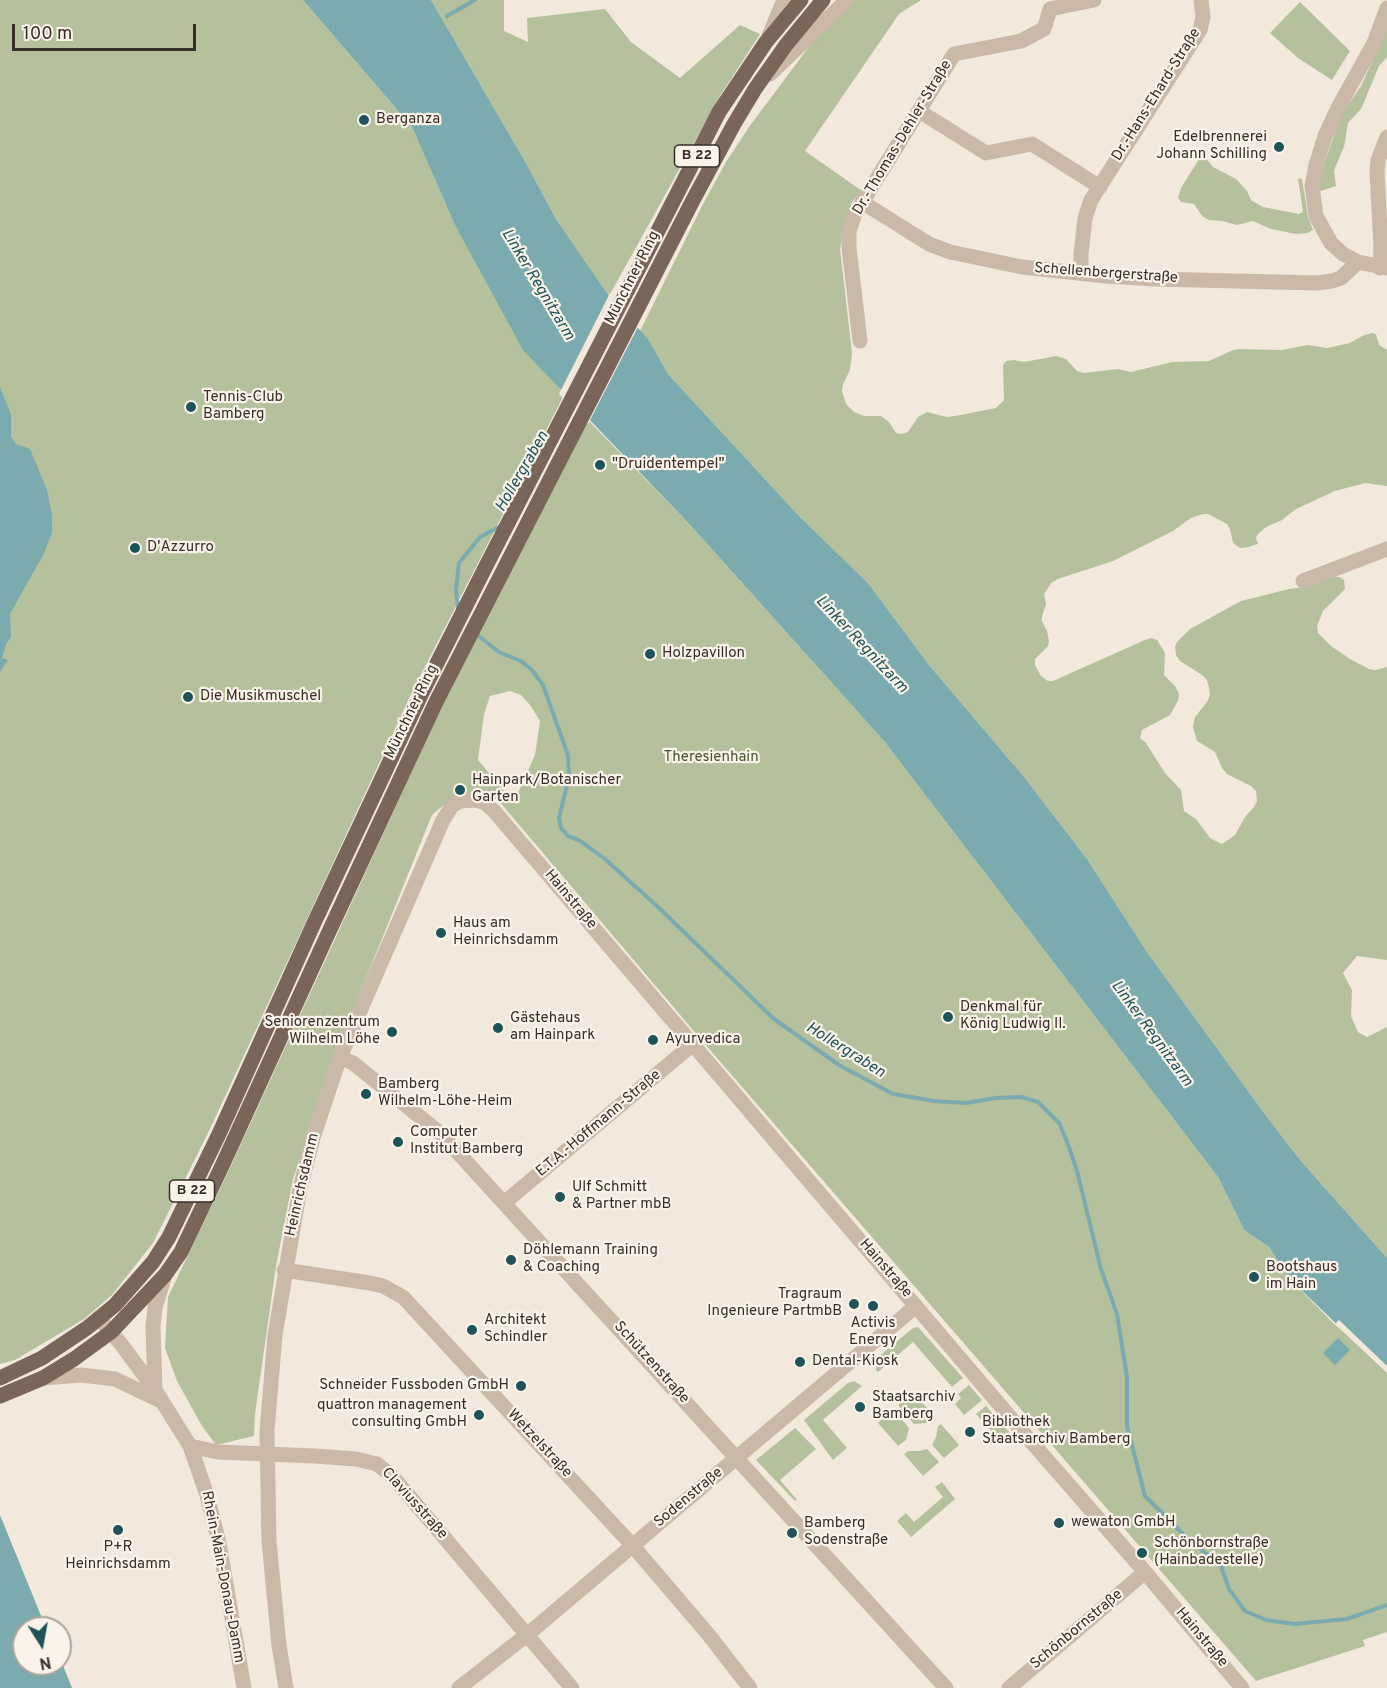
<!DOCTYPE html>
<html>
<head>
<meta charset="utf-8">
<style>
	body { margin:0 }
	#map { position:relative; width:1387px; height:1688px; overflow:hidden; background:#f2e9dc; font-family:Overpass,sans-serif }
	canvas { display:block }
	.north { position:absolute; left:12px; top:1616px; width:60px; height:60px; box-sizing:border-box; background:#faf3e9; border:2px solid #aca49c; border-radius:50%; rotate:169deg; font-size:16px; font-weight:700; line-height:24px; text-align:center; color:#372e28 }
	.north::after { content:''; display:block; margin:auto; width:21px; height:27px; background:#1e5359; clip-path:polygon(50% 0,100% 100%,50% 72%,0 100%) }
	.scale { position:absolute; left:12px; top:24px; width:184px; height:27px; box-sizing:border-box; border:3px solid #372e28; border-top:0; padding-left:8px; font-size:18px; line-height:21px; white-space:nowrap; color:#372e28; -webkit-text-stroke:4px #faf3e9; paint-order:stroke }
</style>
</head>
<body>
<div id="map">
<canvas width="1387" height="1688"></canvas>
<div class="north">N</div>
<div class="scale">100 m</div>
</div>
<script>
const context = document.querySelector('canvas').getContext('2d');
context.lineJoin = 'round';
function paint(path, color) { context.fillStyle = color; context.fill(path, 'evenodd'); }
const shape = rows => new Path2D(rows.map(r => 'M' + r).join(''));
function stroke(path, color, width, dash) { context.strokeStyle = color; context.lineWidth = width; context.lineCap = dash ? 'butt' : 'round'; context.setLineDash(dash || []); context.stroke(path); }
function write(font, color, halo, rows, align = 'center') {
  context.font = font + ' Overpass,sans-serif'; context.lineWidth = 4.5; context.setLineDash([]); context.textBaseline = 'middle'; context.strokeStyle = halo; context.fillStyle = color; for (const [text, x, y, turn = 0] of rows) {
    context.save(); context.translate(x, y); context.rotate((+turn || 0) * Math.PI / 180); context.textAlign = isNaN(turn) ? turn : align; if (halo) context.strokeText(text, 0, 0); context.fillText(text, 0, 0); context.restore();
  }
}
const green = shape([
	[0,0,303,0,412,127,454,223,564,395,412,692,210,1129,153,1243,112,1295,84,1319,15,1360,0,1364],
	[431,0,504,0,504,31,528,42,527,18,605,9,631,42,680,78,740,25,760,34,720,96,609,296,556,219,526,163],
	[855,0,921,0,899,14,805,151,862,191,852,202,843,232,840,249,852,353,850,370,843,384,842,391,846,404,854,412,864,416,881,416,889,422,896,433,902,434,908,432,918,417,927,412,947,417,955,416,996,408,1004,400,1003,365,1006,361,1014,360,1024,362,1056,356,1066,359,1077,371,1084,373,1118,369,1131,372,1172,362,1209,361,1233,350,1240,349,1282,350,1308,345,1327,348,1350,343,1362,336,1372,333,1376,334,1379,345,1387,350,1387,486,1365,483,1335,491,1296,509,1282,520,1266,527,1258,534,1256,538,1258,544,1248,547,1240,548,1233,543,1230,529,1227,524,1208,514,1203,514,1191,518,1173,531,1113,561,1058,579,1051,583,1044,594,1046,604,1042,616,1042,621,1047,631,1049,641,1048,646,1035,659,1035,665,1041,676,1048,681,1053,681,1145,640,1151,638,1157,640,1165,653,1164,675,1175,686,1179,694,1178,701,1170,715,1142,730,1140,738,1146,743,1165,773,1181,790,1184,811,1196,819,1210,838,1222,844,1235,835,1245,817,1254,807,1257,801,1256,791,1251,786,1227,774,1222,768,1215,752,1197,741,1193,727,1195,717,1207,702,1210,695,1209,688,1207,680,1202,675,1180,661,1176,655,1175,647,1177,642,1190,629,1241,601,1289,589,1304,587,1331,577,1339,577,1344,580,1345,589,1323,611,1317,626,1318,633,1331,646,1350,659,1369,669,1375,670,1387,667,1387,960,1357,956,1343,973,1352,990,1351,1016,1358,1032,1367,1037,1387,1027,1387,1258,1301,1161,1267,1117,1147,952,1087,859,1025,778,929,665,868,583,799,516,668,374,649,340,640,331,703,204,726,162,749,127,811,44],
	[1300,2,1350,51,1332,80,1298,58,1270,33],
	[1387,29,1387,57,1379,66,1361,109,1348,123,1344,147,1334,170,1336,186,1318,192,1319,179,1340,117,1361,86],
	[1201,156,1206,158,1213,167,1236,179,1247,191,1251,200,1263,207,1299,214,1303,212,1298,178,1302,179,1308,217,1313,230,1308,233,1296,234,1271,229,1253,221,1237,225,1222,221,1209,220,1202,216,1194,204,1181,202,1178,198,1181,188],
	[588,420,692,527,884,741,1218,1177,1244,1230,1269,1247,1290,1279,1334,1324,1387,1366,1387,1632,1363,1640,1365,1646,1256,1681,698,1036,498,800,473,792,452,798,432,815,335,1055,293,1179,276,1266,255,1414,254,1436,216,1445,202,1426,177,1381,165,1348,168,1297,229,1170,441,708],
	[510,691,521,695,530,705,540,721,535,755,514,802,478,760,484,714,490,696],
	[918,1327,963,1378,952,1387,913,1342,878,1372,876,1370,877,1358,913,1328],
	[854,1381,862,1386,823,1420,847,1448,833,1460,804,1420,848,1383],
	[969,1385,982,1400,964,1415,955,1404,961,1398,958,1394],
	[913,1392,934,1416,926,1423,914,1424,898,1405],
	[986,1406,1012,1435,1002,1443,976,1414],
	[893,1409,909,1428,906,1440,898,1446,878,1423],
	[941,1424,959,1445,944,1458,932,1445,936,1437,938,1426],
	[795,1428,816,1449,780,1480,797,1500,795,1501,756,1460],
	[927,1449,939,1462,923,1476,904,1454,908,1451,919,1451],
	[942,1482,955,1499,911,1537,897,1521,906,1513,914,1522,943,1497,935,1487]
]);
const water = shape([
	[303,0,431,0,526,163,556,219,609,296,649,340,668,374,799,516,868,583,929,665,1025,778,1087,859,1147,952,1267,1117,1301,1161,1387,1258,1387,1373,1290,1279,1269,1247,1244,1230,1218,1177,884,741,692,527,523,350,454,223,412,127],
	[0,387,11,415,11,437,16,444,30,449,47,490,52,515,52,533,43,555,10,614,11,637,6,644,2,658,8,660,0,672],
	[1338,1338,1350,1350,1335,1365,1323,1353],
	[0,1515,46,1628,24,1628,24,1664,60,1664,60,1658,72,1688,0,1688]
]);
const pier = shape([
	[610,293,639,325,588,424,559,394],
	[1339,1320,1387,1366,1387,1373,1335,1324]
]);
const stream = shape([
	[447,16,475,0],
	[458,609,456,589,459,563,480,537,501,526],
	[476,634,499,652,521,661,532,670,543,685,568,755,569,777,559,818,561,828,568,836,579,840,605,859,658,907,774,1019,839,1065,893,1094,934,1101,966,1103,996,1098,1021,1097,1038,1102,1059,1123,1068,1144,1077,1171,1101,1269,1117,1314,1127,1377,1127,1426,1145,1496,1188,1539,1221,1566,1229,1589,1245,1611,1266,1620,1294,1624,1347,1619,1387,1605]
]);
const minor = shape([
	[1387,8,1374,43,1338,108,1325,136,1316,165,1312,186,1316,216,1331,243,1343,254,1358,262,1387,268],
	[769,36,784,0],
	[770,74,847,0],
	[919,111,986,153,1032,144,1100,187],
	[862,202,929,244,950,252,1022,267,1106,276,1155,279,1317,283,1332,281,1341,278,1358,262],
	[1380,268,1381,246,1377,173,1378,160,1387,137],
	[1081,273,1081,254,1085,218,1091,200,1200,30,1203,17,1201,0],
	[860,341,849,248,849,231,855,214,954,54,1021,41,1044,29,1050,9,1094,0],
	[1303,581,1387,549],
	[340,1057,353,1063,440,1133,946,1688],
	[504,1203,693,1044],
	[284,1270,370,1283,383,1286,403,1297,632,1545,708,1634,750,1688],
	[99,1318,121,1344,155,1390,190,1446,207,1495,219,1543,244,1688],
	[43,1378,81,1375,115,1379,161,1401],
	[155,1390,153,1326,155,1308,165,1275],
	[190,1446,218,1452,315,1456,356,1459,377,1464,392,1476,572,1688],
	[286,1688,279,1645,269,1541,267,1431,275,1335,300,1188,313,1138,340,1057,443,820,452,806,460,801,476,800,485,803,494,811,1028,1438,1145,1572,1242,1688],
	[459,1688,528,1634,916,1306],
	[1009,1688,1145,1572]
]);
const major = shape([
	[0,1378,42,1358,87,1328,115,1305,153,1262,169,1237,219,1134,314,923,420,697,486,566,719,112,766,42,801,0],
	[0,1396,43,1378,74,1359,111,1332,165,1275,181,1252,222,1166,327,936,436,702,692,202,734,124,755,89,786,45,823,0]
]);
const markers = [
	[364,120,6,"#1e5359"],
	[1279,147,6,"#1e5359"],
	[191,407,6,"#1e5359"],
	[600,465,6,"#1e5359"],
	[135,548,6,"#1e5359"],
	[650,654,6,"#1e5359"],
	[188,697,6,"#1e5359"],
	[460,790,6,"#1e5359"],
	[441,933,6,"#1e5359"],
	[948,1017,6,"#1e5359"],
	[498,1028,6,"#1e5359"],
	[392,1032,6,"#1e5359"],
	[653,1040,6,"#1e5359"],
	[366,1094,6,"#1e5359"],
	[398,1142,6,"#1e5359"],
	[560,1197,6,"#1e5359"],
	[511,1260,6,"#1e5359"],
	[1254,1277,6,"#1e5359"],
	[854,1304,6,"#1e5359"],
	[873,1306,6,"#1e5359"],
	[472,1330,6,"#1e5359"],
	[800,1362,6,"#1e5359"],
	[521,1386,6,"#1e5359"],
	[860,1407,6,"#1e5359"],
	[479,1415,6,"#1e5359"],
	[970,1432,6,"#1e5359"],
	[1059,1523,6,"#1e5359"],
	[118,1530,6,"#1e5359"],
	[792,1533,6,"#1e5359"],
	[1142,1553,6,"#1e5359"]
];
const shields = [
	[697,156,45],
	[192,1191,45]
];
const shieldNames = [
	["B 22",697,156],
	["B 22",192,1191]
];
const streetNames = [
	["Dr.-Hans-Ehard-Straße",1157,95,-58],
	["Dr.-Thomas-Dehler-Straße",903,138,-59],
	["Schellenbergerstraße",1106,274,4],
	["Münchner Ring",633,278,-63],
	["Münchner Ring",412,712,-64],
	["Hainstraße",570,900,50],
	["E.T.A.-Hoffmann-Straße",599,1124,-40],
	["Heinrichsdamm",303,1185,-77],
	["Hainstraße",885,1269,49],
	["Schützenstraße",651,1363,48],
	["Wetzelstraße",539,1444,47],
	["Sodenstraße",689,1498,-40],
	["Claviusstraße",414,1504,48],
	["Rhein-Main-Donau-Damm",222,1577,79],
	["Schönbornstraße",1077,1630,-40],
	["Hainstraße",1201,1638,50]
];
const poiNames = [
	["Berganza",376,120],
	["Edelbrennerei",1267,138,"right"],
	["Johann Schilling",1267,155,"right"],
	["Tennis-Club",203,398],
	["Bamberg",203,415],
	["\"Druidentempel\"",612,465],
	["D'Azzurro",147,548],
	["Holzpavillon",662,654],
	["Die Musikmuschel",200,697],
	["Hainpark/Botanischer",472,781],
	["Garten",472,798],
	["Haus am",453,924],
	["Heinrichsdamm",453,941],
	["Denkmal für",960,1008],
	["König Ludwig II.",960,1025],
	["Gästehaus",510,1019],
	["am Hainpark",510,1036],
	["Seniorenzentrum",380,1023,"right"],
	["Wilhelm Löhe",380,1040,"right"],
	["Ayurvedica",665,1040],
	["Bamberg",378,1085],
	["Wilhelm-Löhe-Heim",378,1102],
	["Computer",410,1133],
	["Institut Bamberg",410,1150],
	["Ulf Schmitt",572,1188],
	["& Partner mbB",572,1205],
	["Döhlemann Training",523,1251],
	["& Coaching",523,1268],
	["Bootshaus",1266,1268],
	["im Hain",1266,1285],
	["Tragraum",842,1295,"right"],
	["Ingenieure PartmbB",842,1312,"right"],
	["Architekt",484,1321],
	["Schindler",484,1338],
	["Activis",873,1324,"center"],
	["Energy",873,1341,"center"],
	["Dental-Kiosk",812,1362],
	["Schneider Fussboden GmbH",509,1386,"right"],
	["Staatsarchiv",872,1398],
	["Bamberg",872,1415],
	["quattron management",467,1406,"right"],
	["consulting GmbH",467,1423,"right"],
	["Bibliothek",982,1423],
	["Staatsarchiv Bamberg",982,1440],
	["wewaton GmbH",1071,1523],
	["Bamberg",804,1524],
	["Sodenstraße",804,1541],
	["Schönbornstraße",1154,1544],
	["(Hainbadestelle)",1154,1561],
	["P+R",118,1548,"center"],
	["Heinrichsdamm",118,1565,"center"]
];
const parkNames = [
	["Theresienhain",711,758]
];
const waterNames = [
	["Linker Regnitzarm",537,285,59],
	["Hollergraben",523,472,-60],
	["Linker Regnitzarm",861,645,47],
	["Linker Regnitzarm",1151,1034,54],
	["Hollergraben",845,1051,32]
];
paint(green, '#b4c19c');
paint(water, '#7babaf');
paint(pier, '#f2e9dc');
stroke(stream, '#7babaf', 4);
stroke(minor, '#cab9a8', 15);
stroke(major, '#796559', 15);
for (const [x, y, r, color] of markers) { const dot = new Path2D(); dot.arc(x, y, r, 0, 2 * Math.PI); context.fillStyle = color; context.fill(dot); stroke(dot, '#faf3e9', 2); }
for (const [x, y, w] of shields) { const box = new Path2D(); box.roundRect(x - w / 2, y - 11, w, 22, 4.5); context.fillStyle = '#faf3e9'; context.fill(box); stroke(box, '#372e28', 1.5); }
write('bold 14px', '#372e28', null, shieldNames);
write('15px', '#372e28', '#faf3e9', streetNames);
write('15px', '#372e28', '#faf3e9', poiNames, 'left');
write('15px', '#45562c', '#faf3e9', parkNames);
write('italic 16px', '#1e5359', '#faf3e9', waterNames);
</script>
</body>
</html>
